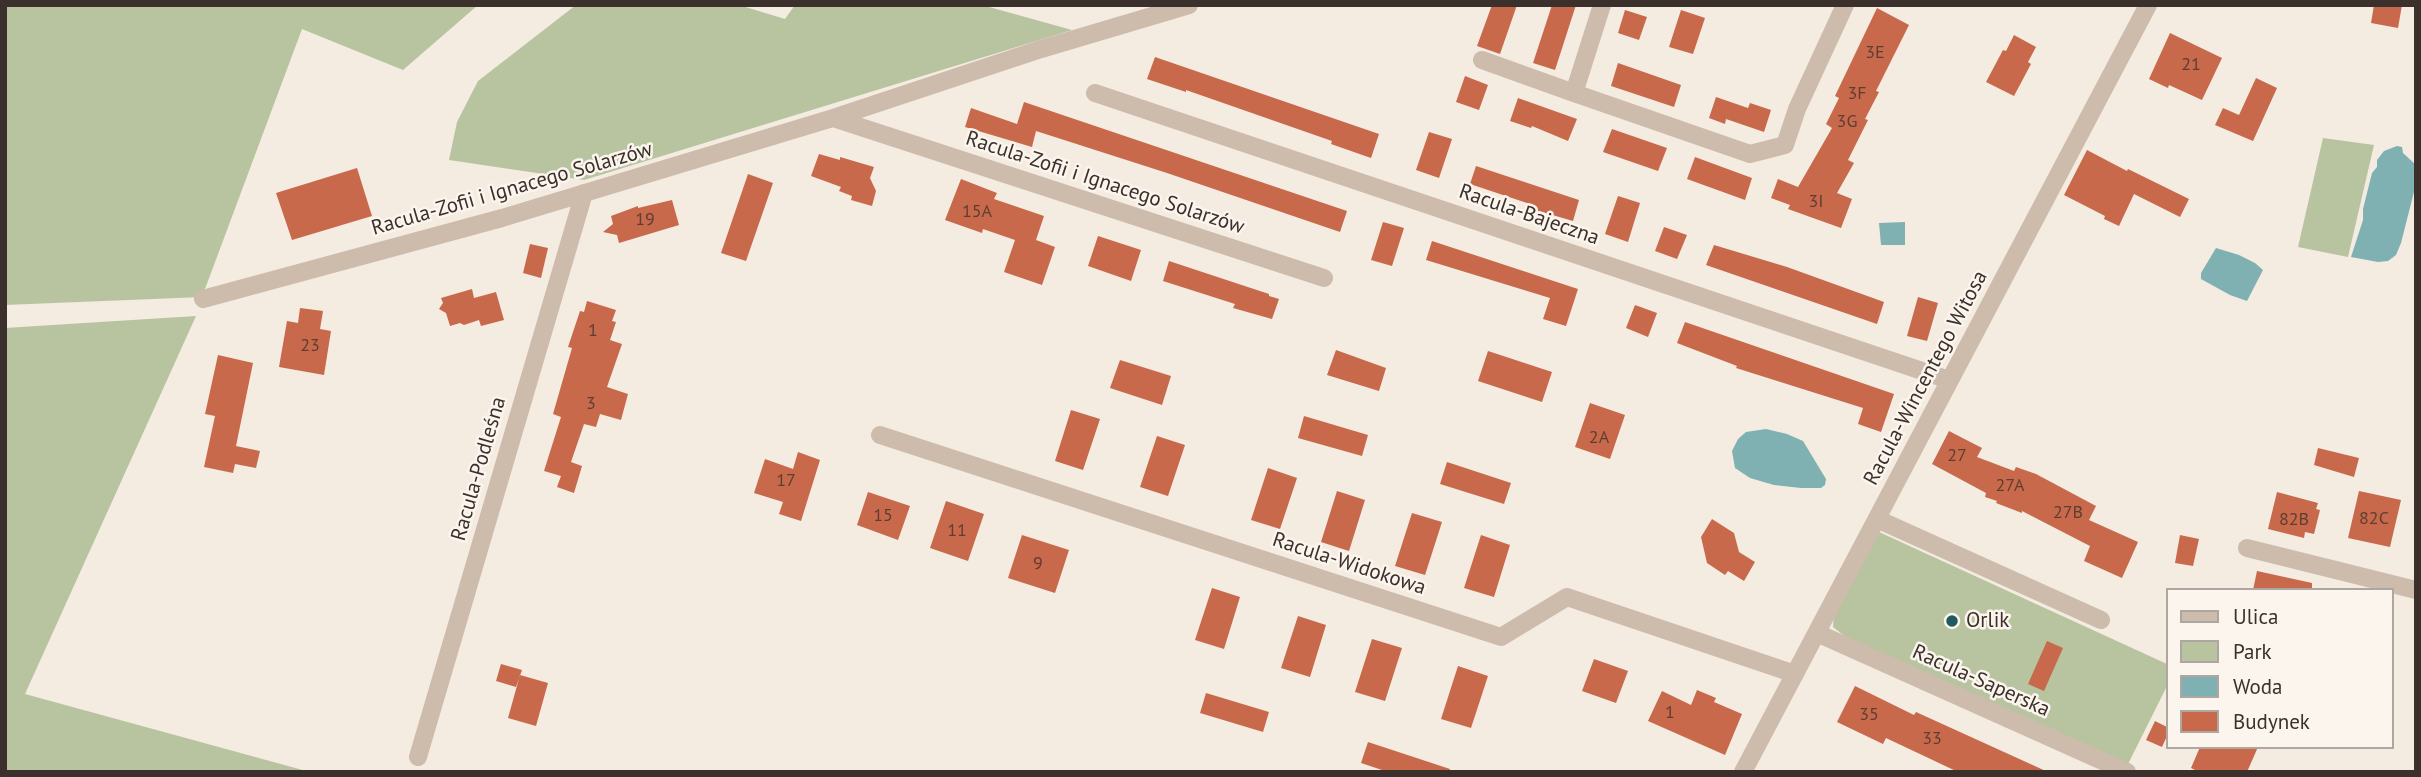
<!DOCTYPE html>
<html>
<head>
<meta charset="utf-8">
<style>
	body { margin:0 }
	#map { position:relative; width:2421px; height:777px; overflow:hidden; background:#f4ebe1; font-family:"PT Sans",sans-serif }
	canvas { display:block }
	.frame { position:absolute; inset:0; border:7px solid #3b302b; pointer-events:none }
	.legend { position:absolute; left:2166px; top:588px; width:228px; height:161px; box-sizing:border-box; background:#fbf5ee; border:2px solid #aea6a0; margin:0; padding:9px 12px; list-style:none; font-size:21px; color:#3b302b }
	.legend li { display:flex; align-items:center; gap:14px; height:35px }
	.legend b { width:35px; border:2px solid #aea6a0 }
</style>
</head>
<body>
<div id="map">
<canvas width="2421" height="777"></canvas>
<div class="frame"></div>
<ul class="legend">
<li><b style="height:9px;background:#cdbbac"></b>Ulica</li>
<li><b style="height:19px;background:#b8c4a0"></b>Park</li>
<li><b style="height:19px;background:#7fb0b2"></b>Woda</li>
<li><b style="height:19px;background:#c8694b"></b>Budynek</li>
</ul>
</div>
<script>
const context = document.querySelector('canvas').getContext('2d');
context.lineJoin = 'round';
function paint(path, color) { context.fillStyle = color; context.fill(path, 'evenodd'); }
const shape = rows => new Path2D(rows.map(r => 'M' + r).join(''));
function stroke(path, color, width, dash) { context.strokeStyle = color; context.lineWidth = width; context.lineCap = dash ? 'butt' : 'round'; context.setLineDash(dash || []); context.stroke(path); }
function write(font, color, halo, rows, align = 'center') {
  context.font = font + ' "PT Sans",sans-serif'; context.lineWidth = 5; context.setLineDash([]); context.textBaseline = 'middle'; context.strokeStyle = halo; context.fillStyle = color; for (const [text, x, y, turn = 0] of rows) {
    context.save(); context.translate(x, y); context.rotate((+turn || 0) * Math.PI / 180); context.textAlign = isNaN(turn) ? turn : align; if (halo) context.strokeText(text, 0, 0); context.fillText(text, 0, 0); context.restore();
  }
}
const green = shape([
	[5,5,478,5,403,70,302,29,202,297,5,305],
	[576,5,739,5,785,19,795,5,982,5,1072,30,584,180,449,160,457,122,478,81],
	[2323,138,2374,145,2348,257,2298,247],
	[196,316,25,694,310,772,5,772,5,328],
	[1879,532,2167,664,2167,686,2127,766,1856,645,1833,627,1834,613]
]);
const water = shape([
	[2397,146,2402,147,2403,153,2416,165,2416,184,2401,243,2396,255,2388,261,2378,262,2351,257,2363,220,2363,209,2372,173,2377,167,2377,160,2384,151],
	[1905,222,1905,245,1881,245,1879,223],
	[2216,248,2239,255,2255,263,2263,270,2247,301,2230,295,2201,279,2201,273],
	[1766,429,1787,434,1803,441,1826,479,1825,485,1821,488,1801,488,1774,485,1750,478,1735,468,1732,451,1738,439,1746,432]
]);
const building = shape([
	[1492,5,1517,5,1500,54,1477,46],
	[1552,5,1576,5,1555,70,1533,63],
	[2374,5,2402,5,2398,28,2371,23],
	[1877,8,1909,25,1876,91,1879,92,1865,119,1868,120,1848,160,1854,163,1837,193,1852,199,1841,228,1788,209,1790,205,1771,198,1778,179,1798,187,1832,128,1826,124,1839,98,1835,96],
	[1625,10,1647,17,1639,40,1618,33],
	[1681,10,1705,18,1693,54,1669,47],
	[2170,33,2222,58,2202,100,2169,85,2168,88,2149,79],
	[2014,35,2036,47,2028,62,2031,64,2014,96,1986,82,2003,50,2006,51],
	[1155,57,1379,134,1371,158,1331,144,1332,141,1186,90,1186,92,1147,79],
	[1618,63,1681,85,1674,107,1611,86],
	[1465,76,1488,85,1479,110,1456,102],
	[2256,78,2277,88,2253,141,2215,125,2223,108,2239,115],
	[1716,97,1748,108,1750,103,1771,110,1764,132,1726,119,1725,124,1709,118],
	[1518,98,1577,119,1568,141,1532,126,1531,128,1510,121],
	[1024,102,1347,211,1340,232,1167,173,1036,131,1032,147,965,127,971,108,1017,124],
	[1612,129,1667,148,1658,171,1603,152],
	[1429,132,1452,139,1439,178,1416,170],
	[2087,150,2127,171,2128,169,2189,199,2180,217,2134,194,2119,226,2104,219,2105,216,2064,195],
	[819,154,840,160,840,157,874,167,870,178,876,191,872,206,851,200,852,196,839,191,841,187,811,176],
	[1695,157,1752,178,1745,200,1687,179],
	[1476,166,1579,200,1573,221,1532,209,1533,205,1470,184],
	[357,168,372,216,292,240,276,193],
	[748,174,773,183,746,261,721,253],
	[961,179,997,193,994,199,1044,216,1036,240,1055,247,1042,285,1004,272,1015,240,983,229,982,233,945,220],
	[1618,196,1640,203,1628,242,1605,234],
	[672,200,679,225,619,243,617,235,603,232,613,224,611,216,638,206,638,208],
	[1383,222,1404,228,1392,266,1371,260],
	[1664,227,1687,235,1677,259,1655,251],
	[1098,236,1141,250,1131,281,1088,266],
	[1432,241,1578,289,1566,326,1543,319,1550,298,1426,260],
	[530,244,548,248,541,278,523,273],
	[1714,245,1787,267,1884,302,1877,324,1706,265],
	[1169,261,1269,294,1269,296,1279,299,1272,319,1233,308,1235,304,1163,281],
	[472,289,474,298,496,292,504,320,481,326,479,320,464,325,460,323,450,326,446,313,439,309,443,303,441,298],
	[1918,297,1938,303,1927,341,1907,336],
	[587,301,616,310,612,321,616,322,610,340,622,344,607,387,628,394,621,420,600,414,596,427,584,424,571,462,582,466,574,493,557,487,561,476,544,471,561,417,553,414,572,348,568,347,580,311,584,312],
	[1635,305,1657,313,1648,337,1626,328],
	[300,308,323,311,320,329,331,331,324,375,279,367,287,321,298,323],
	[1685,322,1894,394,1881,432,1858,424,1863,408,1736,368,1737,366,1677,343],
	[1336,350,1386,368,1379,391,1327,375],
	[1488,351,1552,372,1542,402,1478,381],
	[218,355,253,363,236,446,260,451,256,468,235,464,233,473,204,467,215,416,205,414],
	[1120,360,1171,376,1162,405,1110,388],
	[1590,403,1625,415,1610,459,1575,447],
	[1071,410,1100,419,1083,470,1055,461],
	[1304,416,1368,435,1362,456,1298,438],
	[1949,431,1982,448,1977,457,2014,471,2016,467,2036,474,2096,506,2089,520,2138,542,2122,578,2084,561,2090,546,2022,511,2022,513,1996,503,1997,501,1985,497,1986,493,1932,464],
	[1157,436,1185,445,1168,496,1140,487],
	[2318,448,2359,458,2354,477,2314,465],
	[798,452,820,460,801,521,779,514,783,502,754,493,765,459,793,469],
	[1447,462,1511,483,1504,504,1440,484],
	[1268,468,1297,478,1280,529,1251,520],
	[1337,491,1365,500,1349,551,1321,542],
	[2359,491,2401,500,2390,547,2348,538],
	[868,492,910,506,898,540,857,525],
	[2277,492,2318,503,2316,509,2320,510,2314,534,2305,532,2304,538,2268,529],
	[946,501,984,514,968,561,930,548],
	[1412,513,1442,522,1425,575,1395,566],
	[1712,519,1734,533,1739,552,1755,562,1744,581,1728,571,1725,575,1707,563,1701,537],
	[1022,535,1069,550,1055,593,1008,578],
	[1481,535,1510,545,1494,597,1464,588],
	[2180,535,2199,539,2193,566,2175,563],
	[2257,571,2312,583,2312,590,2253,590],
	[1212,588,1240,597,1224,649,1195,640],
	[1298,616,1326,625,1310,677,1281,668],
	[1372,639,1402,648,1385,701,1355,692],
	[2047,641,2063,648,2044,691,2028,684],
	[1594,659,1628,671,1616,703,1582,691],
	[501,664,522,670,516,687,496,681],
	[1458,666,1488,676,1471,728,1441,719],
	[520,675,548,683,536,726,508,718],
	[1855,686,1914,715,1916,712,2048,772,1958,772,1886,738,1883,744,1837,722],
	[1697,690,1716,698,1714,702,1742,714,1725,755,1648,721,1662,691,1691,705],
	[1206,693,1269,712,1263,732,1200,713],
	[2155,721,2167,727,2167,736,2162,747,2146,740],
	[1368,742,1450,769,1449,772,1388,772,1361,763],
	[2200,747,2258,747,2247,772,2199,772,2191,768]
]);
const street = shape([
	[1602,5,1574,93,1750,154,1785,145,1797,109,1845,5],
	[1482,60,1574,93],
	[1095,93,1949,380],
	[833,118,1324,278],
	[203,299,502,218,833,118,1041,49,1189,5],
	[880,435,1501,637,1567,597,1795,674],
	[1877,519,2101,620],
	[2247,548,2416,590],
	[1817,633,2127,772],
	[418,757,584,193],
	[1743,772,2148,5]
]);
const markers = [
	[1952,621,7,"#1f5a5e"]
];
const numberNames = [
	["3E",1875,53],
	["21",2191,65],
	["3F",1857,94],
	["3G",1847,122],
	["3I",1816,202],
	["15A",977,212],
	["19",645,220],
	["1",593,331],
	["23",310,346],
	["3",591,404],
	["2A",1599,438],
	["27",1957,456],
	["17",786,481],
	["27A",2010,486],
	["27B",2068,513],
	["15",883,516],
	["82C",2374,519],
	["82B",2294,520],
	["11",957,531],
	["9",1038,564],
	["1",1670,713],
	["35",1869,715],
	["33",1932,739]
];
const streetNames = [
	["Racula-Zofii i Ignacego Solarzów",1105,183,18],
	["Racula-Zofii i Ignacego Solarzów",512,189,-16],
	["Racula-Bajeczna",1529,215,19],
	["Racula-Wincentego Witosa",1926,378,-62],
	["Racula-Podleśna",479,469,-74],
	["Racula-Widokowa",1349,564,18],
	["Racula-Saperska",1981,681,24]
];
const poiNames = [
	["Orlik",1966,621]
];
paint(green, '#b8c4a0');
paint(water, '#7fb0b2');
paint(building, '#c8694b');
stroke(street, '#cdbbac', 18);
for (const [x, y, r, color] of markers) { const dot = new Path2D(); dot.arc(x, y, r, 0, 2 * Math.PI); context.fillStyle = color; context.fill(dot); stroke(dot, '#fbf5ee', 2.5); }
write('18px', '#5e3e33', null, numberNames);
write('21px', '#3b302b', '#fbf5ee', streetNames);
write('21px', '#3b302b', '#fbf5ee', poiNames, 'left');
</script>
</body>
</html>
